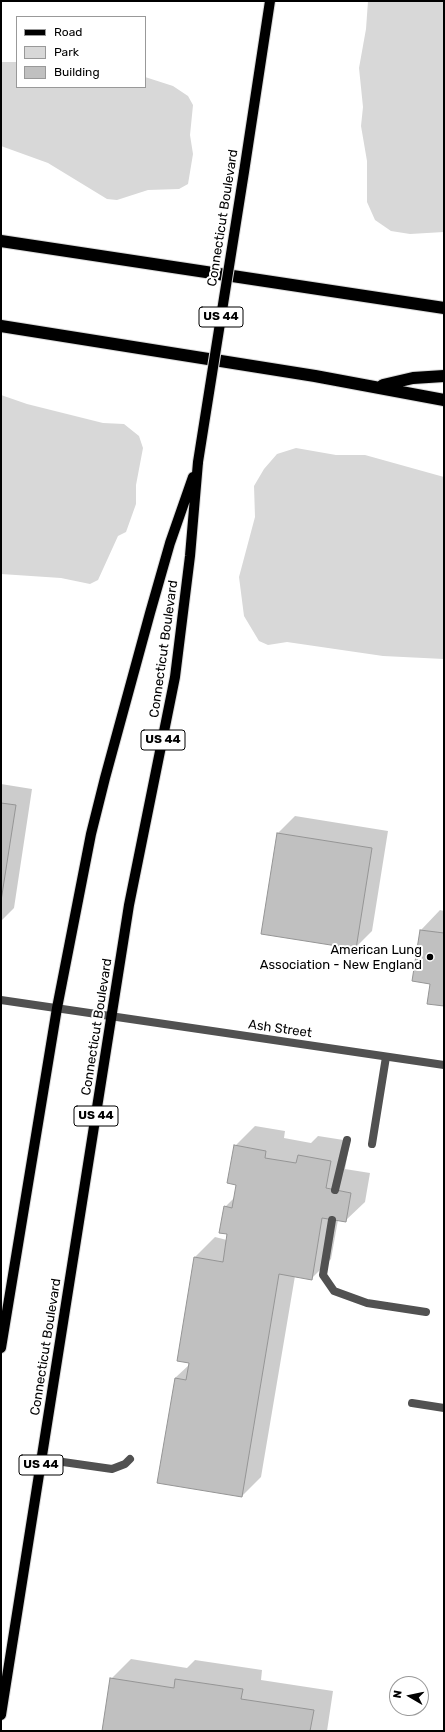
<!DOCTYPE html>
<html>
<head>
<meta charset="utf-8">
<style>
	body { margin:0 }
	#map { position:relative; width:445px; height:1732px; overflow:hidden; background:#fff; font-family:Rubik,sans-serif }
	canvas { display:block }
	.frame { position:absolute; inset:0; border:2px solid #000; pointer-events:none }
	.legend { position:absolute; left:16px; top:16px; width:130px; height:72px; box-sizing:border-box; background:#fff; border:1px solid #999; margin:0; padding:5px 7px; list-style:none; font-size:12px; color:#000 }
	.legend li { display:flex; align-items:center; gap:8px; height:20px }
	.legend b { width:20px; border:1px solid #999 }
	.north { position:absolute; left:389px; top:1676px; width:40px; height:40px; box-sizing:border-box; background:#fff; border:1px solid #999; border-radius:50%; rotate:279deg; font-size:11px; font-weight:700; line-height:16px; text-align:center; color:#000 }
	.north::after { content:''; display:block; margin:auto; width:14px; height:18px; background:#000; clip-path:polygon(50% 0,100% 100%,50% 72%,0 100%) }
</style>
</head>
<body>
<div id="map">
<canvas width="445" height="1732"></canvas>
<div class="frame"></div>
<ul class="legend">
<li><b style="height:5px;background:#000"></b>Road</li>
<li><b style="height:11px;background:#d8d8d8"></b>Park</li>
<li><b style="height:11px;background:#c0c0c0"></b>Building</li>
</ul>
<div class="north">N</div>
</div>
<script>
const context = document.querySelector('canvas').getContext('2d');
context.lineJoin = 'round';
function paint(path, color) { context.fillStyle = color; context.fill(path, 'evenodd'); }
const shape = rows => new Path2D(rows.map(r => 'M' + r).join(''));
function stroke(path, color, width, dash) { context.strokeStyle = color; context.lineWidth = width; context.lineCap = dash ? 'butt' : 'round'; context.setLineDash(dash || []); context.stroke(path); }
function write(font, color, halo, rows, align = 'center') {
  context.font = font + ' Rubik,sans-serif'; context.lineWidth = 4; context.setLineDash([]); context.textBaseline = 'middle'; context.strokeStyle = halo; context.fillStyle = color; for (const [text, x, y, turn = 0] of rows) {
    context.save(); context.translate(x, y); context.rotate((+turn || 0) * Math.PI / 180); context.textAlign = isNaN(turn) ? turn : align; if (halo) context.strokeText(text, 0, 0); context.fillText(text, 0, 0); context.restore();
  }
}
const green = shape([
	[368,1,444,1,444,232,410,234,391,231,375,220,367,202,367,161,361,126,363,107,359,68,366,29],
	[1,62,17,62,17,87,145,87,145,77,173,86,188,96,193,105,190,135,193,154,188,184,179,189,148,190,117,200,107,199,48,163,1,146],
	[1,395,27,404,103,423,124,424,139,436,143,448,136,485,136,504,126,532,118,536,98,580,90,584,61,578,1,574],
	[296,448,336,455,365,455,444,477,444,659,383,656,287,642,268,645,259,641,244,616,239,577,255,517,254,486,264,469,277,454]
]);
const shadow = shape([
	[1,784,32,789,14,908,1,921],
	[295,816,388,831,372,931,355,948,278,833],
	[440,910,444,911,444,1005,431,983,421,930],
	[255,1126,285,1131,284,1138,311,1143,318,1136,350,1141,345,1169,370,1173,365,1202,345,1221,338,1220,331,1259,311,1279,295,1276,261,1477,242,1496,175,1378,190,1364,195,1257,215,1237,227,1240,225,1207,234,1198,237,1184,235,1146],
	[131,1659,187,1668,195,1660,262,1670,261,1680,333,1691,327,1731,103,1731,111,1679]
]);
const building = shape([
	[1,803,16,805,1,901,1,803],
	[277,833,372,848,356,949,261,934,277,833],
	[420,930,444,933,444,1006,427,1004,430,984,412,981,420,930],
	[234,1145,266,1151,265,1158,296,1163,298,1155,331,1161,326,1188,351,1193,346,1222,322,1218,312,1280,279,1274,242,1497,157,1483,175,1378,186,1380,189,1363,177,1361,194,1257,223,1262,227,1234,219,1233,224,1206,232,1208,236,1185,227,1183,234,1145],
	[110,1678,174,1688,175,1679,243,1689,241,1699,314,1710,310,1731,102,1731,110,1678]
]);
const lane = shape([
	[372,1144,386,1057],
	[335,1190,347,1140],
	[332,1220,323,1275,334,1291,367,1303,426,1312],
	[412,1403,444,1408],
	[42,1459,112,1469,125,1464,130,1459]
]);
const street = shape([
	[1,1000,444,1065]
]);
const primary = shape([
	[244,172,270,1],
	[1,1348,57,1008,91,834,105,778,150,613,170,543,193,477],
	[1,1715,129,905,175,677,190,556,198,462]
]);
const highway = shape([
	[1,241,444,308],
	[1,326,315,376,444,400],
	[383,385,413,378,444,376]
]);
const primaryBridge = shape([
	[198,462,244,172]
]);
const markers = [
	[430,957,4,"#000"]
];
const shields = [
	[221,317,44],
	[163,740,44],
	[96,1116,44],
	[41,1465,44]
];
const shieldNames = [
	["US 44",221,317],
	["US 44",163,740],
	["US 44",96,1116],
	["US 44",41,1465]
];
const streetNames = [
	["Connecticut Boulevard",223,218,-81],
	["Connecticut Boulevard",164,649,-82],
	["Connecticut Boulevard",97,1027,-81],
	["Ash Street",280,1029,8],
	["Connecticut Boulevard",46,1347,-81]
];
const poiNames = [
	["American Lung",422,950],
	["Association - New England",422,965]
];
paint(green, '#d8d8d8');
paint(shadow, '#0003');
paint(building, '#c0c0c0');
stroke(building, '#959595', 1);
stroke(primary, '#dbdbdb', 12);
stroke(highway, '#dbdbdb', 14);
stroke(lane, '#515151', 8);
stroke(street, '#515151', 8);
stroke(primary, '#000', 10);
stroke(highway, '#000', 12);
stroke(primaryBridge, '#dbdbdb', 12, []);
stroke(primaryBridge, '#000', 10);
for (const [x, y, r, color] of markers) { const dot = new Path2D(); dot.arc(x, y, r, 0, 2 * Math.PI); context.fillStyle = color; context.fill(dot); stroke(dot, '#fff', 1.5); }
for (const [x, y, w] of shields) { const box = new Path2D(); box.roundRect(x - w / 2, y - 10, w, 20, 3); context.fillStyle = '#fff'; context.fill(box); stroke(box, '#000', 1); }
write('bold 12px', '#000', null, shieldNames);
write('13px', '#000', '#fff', streetNames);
write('13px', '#000', '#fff', poiNames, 'right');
</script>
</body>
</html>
